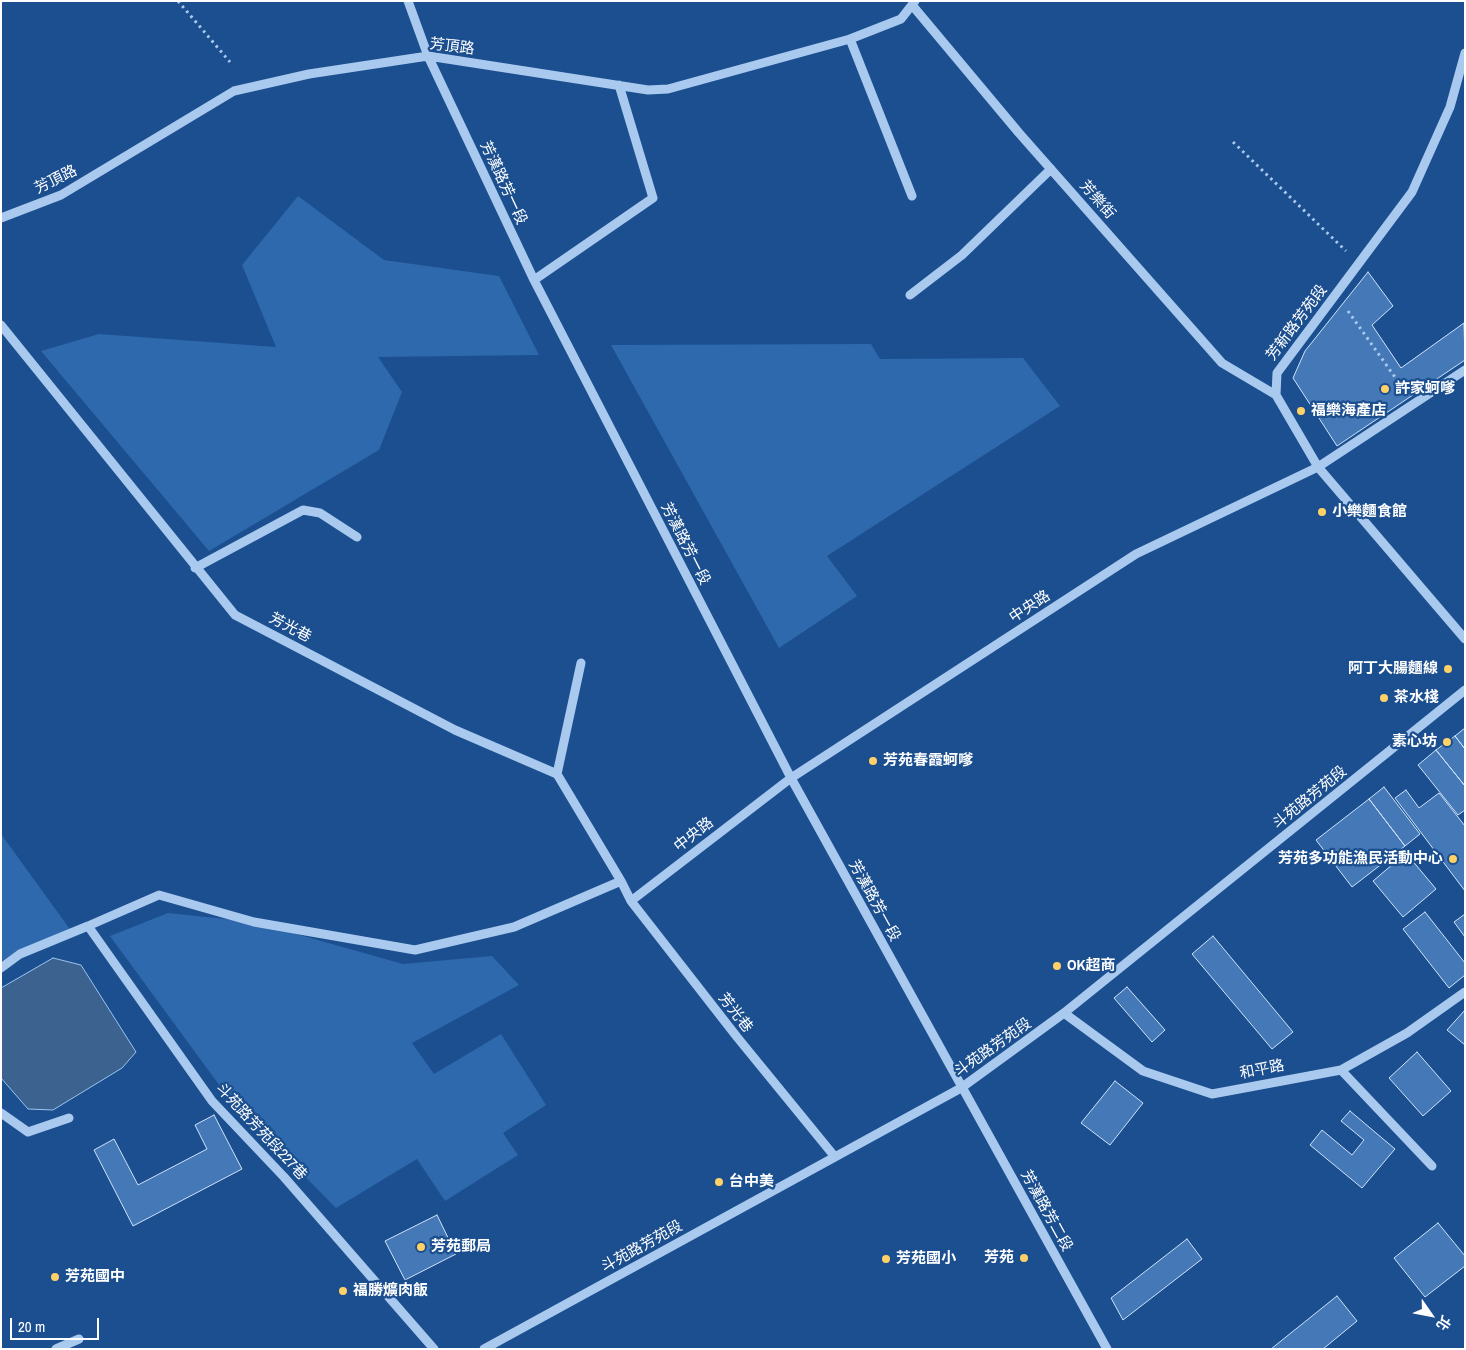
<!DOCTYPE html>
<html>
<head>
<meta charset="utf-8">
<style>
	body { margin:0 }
	#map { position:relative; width:1466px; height:1350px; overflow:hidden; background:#1b4f8f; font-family:"Archivo Narrow","Noto Sans TC",sans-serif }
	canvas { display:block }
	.frame { position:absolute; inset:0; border:2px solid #fff; pointer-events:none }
	.north { position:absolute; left:1406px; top:1290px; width:50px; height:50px; -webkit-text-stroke:4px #1b4f8f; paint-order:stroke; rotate:123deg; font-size:14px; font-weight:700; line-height:20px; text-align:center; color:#fff }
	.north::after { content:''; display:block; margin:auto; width:18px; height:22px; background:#fff; clip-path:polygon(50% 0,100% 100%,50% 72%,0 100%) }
	.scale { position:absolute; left:10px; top:1318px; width:89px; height:22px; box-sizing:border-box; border:2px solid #fff; border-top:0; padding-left:6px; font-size:15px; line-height:18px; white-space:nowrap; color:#fff; -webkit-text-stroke:4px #1b4f8f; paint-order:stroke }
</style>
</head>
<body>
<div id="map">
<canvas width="1466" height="1350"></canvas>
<div class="frame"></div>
<div class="north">北</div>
<div class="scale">20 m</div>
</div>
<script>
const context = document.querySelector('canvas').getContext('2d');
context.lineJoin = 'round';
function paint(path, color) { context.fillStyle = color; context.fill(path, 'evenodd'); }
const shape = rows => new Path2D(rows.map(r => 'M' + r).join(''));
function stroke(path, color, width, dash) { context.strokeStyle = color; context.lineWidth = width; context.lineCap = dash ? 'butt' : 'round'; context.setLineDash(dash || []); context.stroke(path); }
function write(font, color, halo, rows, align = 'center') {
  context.font = font + ' "Archivo Narrow","Noto Sans TC",sans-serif'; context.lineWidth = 4.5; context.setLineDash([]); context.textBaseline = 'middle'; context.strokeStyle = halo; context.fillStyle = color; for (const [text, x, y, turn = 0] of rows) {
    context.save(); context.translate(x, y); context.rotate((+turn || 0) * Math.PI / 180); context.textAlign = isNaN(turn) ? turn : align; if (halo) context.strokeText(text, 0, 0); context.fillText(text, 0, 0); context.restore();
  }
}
const green = shape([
	[298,196,384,260,499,276,539,355,378,357,402,392,379,450,209,551,41,351,99,334,276,347,242,265],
	[871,344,880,359,1023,358,1060,406,827,556,857,596,779,648,611,345],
	[1,834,72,932,1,968],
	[168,913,254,922,403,964,492,956,519,985,412,1043,434,1074,501,1034,546,1105,503,1133,518,1155,445,1201,417,1159,336,1208,233,1104,110,936]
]);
const water = shape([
	[53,958,81,965,136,1052,122,1068,53,1110,28,1109,1,1078,1,988,53,958]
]);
const building = shape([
	[1368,272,1393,306,1372,325,1401,368,1464,323,1465,360,1337,446,1293,378,1305,351,1368,272],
	[1465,728,1465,749,1455,736,1465,728],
	[1455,736,1465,749,1465,786,1436,750,1455,736],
	[1436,750,1465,786,1465,810,1458,815,1418,765,1436,750],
	[1384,787,1420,834,1405,846,1369,799,1384,787],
	[1406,790,1419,808,1439,793,1465,826,1465,891,1395,798,1406,790],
	[1369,799,1405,846,1352,887,1316,840,1369,799],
	[1406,853,1436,889,1403,917,1373,881,1406,853],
	[1425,912,1465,963,1465,975,1449,988,1403,929,1425,912],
	[1465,914,1465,937,1454,922,1465,914],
	[1213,936,1293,1032,1272,1049,1192,954,1213,936],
	[1127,987,1165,1030,1152,1042,1114,998,1127,987],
	[1465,1010,1465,1045,1447,1030,1465,1010],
	[1417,1052,1451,1091,1423,1116,1389,1078,1417,1052],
	[1115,1081,1143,1103,1110,1145,1081,1123,1115,1081],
	[1350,1111,1395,1149,1362,1188,1310,1145,1322,1130,1352,1155,1364,1140,1341,1121,1350,1111],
	[214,1115,242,1169,133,1226,94,1150,114,1139,138,1185,207,1149,195,1125,214,1115],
	[437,1215,456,1254,405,1280,385,1241,437,1215],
	[1438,1223,1465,1256,1465,1266,1425,1297,1394,1258,1438,1223],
	[1187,1239,1202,1259,1123,1320,1111,1298,1187,1239],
	[1337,1296,1357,1321,1323,1349,1271,1349,1337,1296]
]);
const path = shape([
	[178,1,230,62],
	[1233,142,1346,251],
	[1348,311,1402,387]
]);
const minor = shape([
	[408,1,428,56,534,280,791,778,1107,1349],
	[912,5,1019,133,1222,363,1276,395],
	[850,39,912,196],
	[1465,53,1450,107,1412,192,1277,373,1276,395,1318,467,1465,639],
	[1,218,61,195,234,91,309,74,428,56,648,90,668,89,850,39,901,19,915,1],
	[534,280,653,198,619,85],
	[910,295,962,255,1051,169],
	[1,325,235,615,455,730,557,774,621,881,631,901,737,1037,835,1157],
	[195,568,303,510,320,513,357,537],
	[557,774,581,663],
	[631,901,791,778,1136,554,1318,467,1465,370],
	[88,926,159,895,254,922,415,950,514,927,621,881],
	[1,968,20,954,88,926,212,1101,284,1177,434,1349],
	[1064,1013,1143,1071,1212,1094,1341,1070,1407,1033,1465,992],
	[1341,1070,1432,1166],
	[1,1113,28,1132,69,1118],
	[56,1349,79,1339],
	[484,1349,961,1088,1064,1013,1465,690]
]);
const markers = [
	[1385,389,5,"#ffd166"],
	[1301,411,5,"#ffd166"],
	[1322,512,5,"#ffd166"],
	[1448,669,5,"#ffd166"],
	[1384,698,5,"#ffd166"],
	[1447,742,5,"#ffd166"],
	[873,761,5,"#ffd166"],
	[1453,859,5,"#ffd166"],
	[1057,966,5,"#ffd166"],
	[719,1182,5,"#ffd166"],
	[421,1247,5,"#ffd166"],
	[1024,1258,5,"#ffd166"],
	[886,1259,5,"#ffd166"],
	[55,1277,5,"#ffd166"],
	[343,1291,5,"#ffd166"]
];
const streetNames = [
	["芳頂路",452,47,7],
	["芳頂路",56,180,-26],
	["芳漢路芳一段",503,183,65],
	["芳樂街",1097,200,49],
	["芳新路芳苑段",1297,323,-53],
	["芳漢路芳一段",685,544,63],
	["中央路",1030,607,-33],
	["芳光巷",290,628,28],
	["斗苑路芳苑段",1310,798,-39],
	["中央路",694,835,-38],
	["芳漢路芳一段",874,901,61],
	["芳光巷",735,1013,52],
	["斗苑路芳苑段",993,1048,-35],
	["和平路",1262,1070,-11],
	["斗苑路芳苑段227巷",261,1132,47],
	["芳漢路芳二段",1046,1211,61],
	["斗苑路芳苑段",642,1247,-29]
];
const poiNames = [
	["許家蚵嗲",1395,389],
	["福樂海產店",1311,411],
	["小樂麵食館",1332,512],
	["阿丁大腸麵線",1438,669,"right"],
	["茶水棧",1394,698],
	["素心坊",1437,742,"right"],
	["芳苑春霞蚵嗲",883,761],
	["芳苑多功能漁民活動中心",1443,859,"right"],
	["OK超商",1067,966],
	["台中美",729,1182],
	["芳苑郵局",431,1247],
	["芳苑",1014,1258,"right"],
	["芳苑國小",896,1259],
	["芳苑國中",65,1277],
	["福勝爌肉飯",353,1291]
];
paint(green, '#2e69ad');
paint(water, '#3c6290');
stroke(water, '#9cc4f0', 1);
paint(building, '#4478b7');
stroke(building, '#cfe3fa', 1);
stroke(path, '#a9c9ee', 3, [2.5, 4]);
stroke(minor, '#a9c9ee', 9);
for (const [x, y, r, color] of markers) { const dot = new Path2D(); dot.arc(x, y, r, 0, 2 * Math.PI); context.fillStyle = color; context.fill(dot); stroke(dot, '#1b4f8f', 2); }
write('15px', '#fff', '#1b4f8f', streetNames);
write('bold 15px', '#fff', '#1b4f8f', poiNames, 'left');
</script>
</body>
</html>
